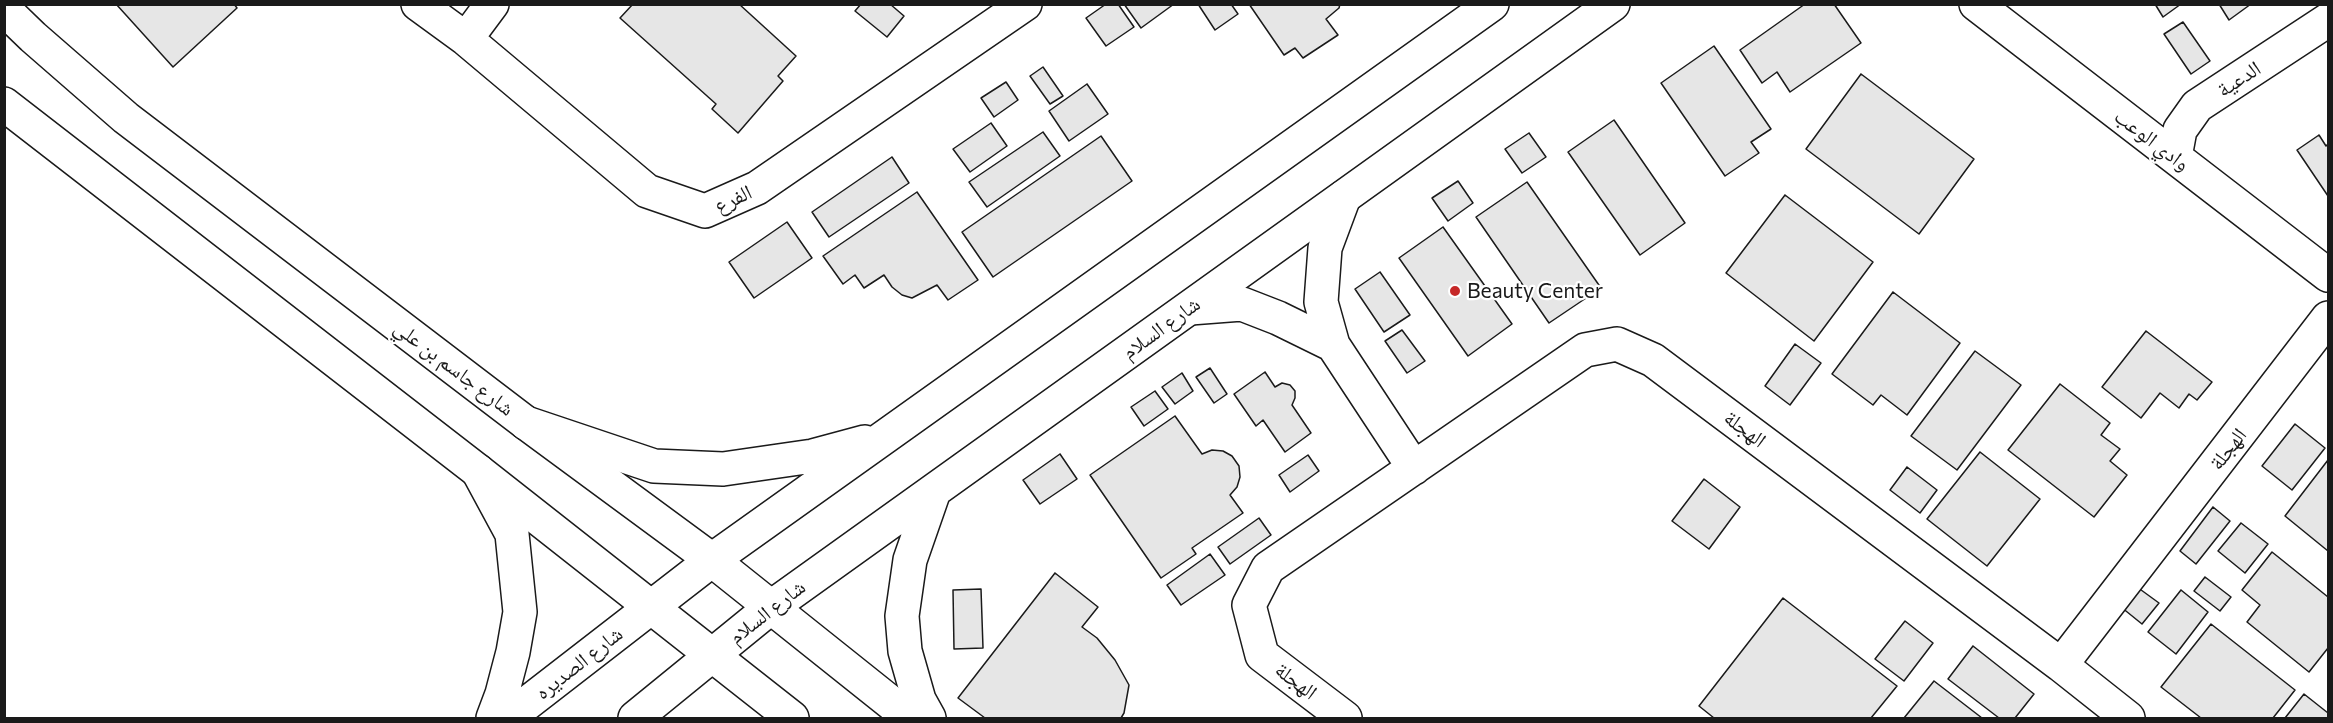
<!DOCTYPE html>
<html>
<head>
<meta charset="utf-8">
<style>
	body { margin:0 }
	#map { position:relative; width:2333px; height:723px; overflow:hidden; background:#fff; font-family:Commissioner,sans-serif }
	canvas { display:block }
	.frame { position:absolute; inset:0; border:6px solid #1a1a1a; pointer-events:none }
</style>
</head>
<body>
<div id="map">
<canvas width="2333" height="723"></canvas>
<div class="frame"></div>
</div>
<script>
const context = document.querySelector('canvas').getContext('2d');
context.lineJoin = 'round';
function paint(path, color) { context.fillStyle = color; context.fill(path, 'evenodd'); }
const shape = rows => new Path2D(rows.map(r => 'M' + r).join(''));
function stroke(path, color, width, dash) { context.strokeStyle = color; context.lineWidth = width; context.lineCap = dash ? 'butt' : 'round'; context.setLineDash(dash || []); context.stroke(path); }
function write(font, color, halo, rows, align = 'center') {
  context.font = font + ' Commissioner,"Noto Naskh Arabic",sans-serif'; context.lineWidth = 4.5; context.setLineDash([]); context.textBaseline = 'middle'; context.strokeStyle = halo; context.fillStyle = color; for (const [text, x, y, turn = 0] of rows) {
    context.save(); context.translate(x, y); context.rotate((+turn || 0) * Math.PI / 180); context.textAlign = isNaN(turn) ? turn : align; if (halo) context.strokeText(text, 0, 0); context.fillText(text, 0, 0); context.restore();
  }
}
const building = shape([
	[116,4,234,4,237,8,173,67,116,4],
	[633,4,739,4,796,56,778,76,783,81,738,133,712,109,716,104,620,18,633,4],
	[861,4,890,4,904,16,887,37,855,11,861,4],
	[1106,4,1118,4,1134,27,1106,46,1086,18,1106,4],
	[1124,4,1174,4,1141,28,1124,4],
	[1198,4,1231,4,1238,14,1215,30,1198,4],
	[1249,4,1340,4,1339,8,1326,19,1338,35,1303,58,1295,48,1284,55,1249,4],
	[1805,4,1834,4,1861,43,1790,92,1777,72,1762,83,1740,50,1805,4],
	[2155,4,2181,4,2163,17,2155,4],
	[2219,4,2251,4,2229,20,2219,4],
	[2183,22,2210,61,2191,74,2164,34,2183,22],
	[1714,46,1771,129,1751,142,1759,153,1725,176,1661,83,1714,46],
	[1043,67,1063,96,1050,104,1030,76,1043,67],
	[1861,74,1974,159,1919,234,1806,149,1861,74],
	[1006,82,1018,100,994,117,981,98,1006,82],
	[1087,84,1108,114,1069,141,1049,111,1087,84],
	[1614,120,1685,223,1640,255,1568,152,1614,120],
	[991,123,1007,146,970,172,953,149,991,123],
	[1043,132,1060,156,987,207,969,182,1043,132],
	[1529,133,1546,157,1522,173,1505,149,1529,133],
	[2319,135,2326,146,2328,144,2328,196,2297,150,2319,135],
	[1101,136,1132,181,993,277,962,232,1101,136],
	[892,157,909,183,829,237,812,212,892,157],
	[1458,181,1473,203,1448,221,1432,198,1458,181],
	[1527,182,1601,288,1549,323,1476,217,1527,182],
	[917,192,978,280,948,300,937,285,912,298,902,295,892,287,884,275,864,288,855,275,843,284,823,256,917,192],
	[1785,195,1873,262,1814,341,1726,273,1785,195],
	[787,222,812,258,754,298,729,262,787,222],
	[1443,227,1512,324,1468,356,1399,258,1443,227],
	[1380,272,1410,315,1384,332,1355,289,1380,272],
	[1893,292,1960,343,1907,415,1881,395,1873,405,1832,374,1893,292],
	[1402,330,1425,361,1407,373,1385,341,1402,330],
	[2146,331,2212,382,2197,400,2189,394,2179,408,2160,393,2141,418,2102,387,2146,331],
	[1795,344,1821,363,1790,405,1765,386,1795,344],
	[1975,351,2021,385,1957,470,1911,436,1975,351],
	[1210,368,1227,394,1214,403,1196,377,1210,368],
	[1265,372,1275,387,1282,383,1290,385,1295,391,1295,398,1292,405,1311,433,1285,452,1263,420,1256,426,1234,394,1265,372],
	[1182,373,1193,391,1175,404,1162,387,1182,373],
	[2060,384,2110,423,2101,435,2120,449,2110,461,2127,475,2094,517,2008,450,2060,384],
	[1155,391,1168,409,1144,426,1131,407,1155,391],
	[1175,416,1202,454,1212,450,1223,451,1232,456,1239,466,1240,477,1237,487,1230,495,1243,513,1192,548,1196,554,1161,578,1090,475,1175,416],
	[2295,424,2325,448,2292,490,2262,466,2295,424],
	[1980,452,2040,499,1987,566,1927,519,1980,452],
	[1060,454,1077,479,1040,504,1023,480,1060,454],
	[1308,455,1319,471,1290,492,1279,475,1308,455],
	[2328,460,2328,551,2285,516,2328,460],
	[1907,467,1937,490,1920,513,1890,490,1907,467],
	[1704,479,1740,507,1709,549,1672,521,1704,479],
	[2213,507,2230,521,2196,564,2180,551,2213,507],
	[1259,518,1271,535,1230,564,1218,547,1259,518],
	[2241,523,2268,544,2245,573,2218,551,2241,523],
	[2272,552,2328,597,2328,648,2309,672,2247,622,2260,605,2242,590,2272,552],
	[1210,554,1225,575,1181,605,1167,585,1210,554],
	[1055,573,1098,607,1082,627,1097,638,1115,660,1129,685,1124,713,1121,718,985,718,958,698,1055,573],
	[2205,577,2231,597,2220,611,2194,591,2205,577],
	[2137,587,2159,603,2142,624,2121,607,2137,587],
	[981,589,983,648,954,649,953,590,981,589],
	[2181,590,2208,612,2176,654,2148,632,2181,590],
	[1783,598,1897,686,1871,718,1714,718,1699,706,1783,598],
	[1905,621,1933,643,1904,681,1875,659,1905,621],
	[2211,624,2295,690,2273,718,2201,718,2161,687,2211,624],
	[1973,646,2034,694,2015,718,1999,718,1948,679,1973,646],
	[1934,681,1982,718,1904,718,1934,681],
	[2304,694,2328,713,2328,718,2285,718,2304,694]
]);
const minor = shape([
	[418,4,466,39,647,191,705,211,757,188,1025,4],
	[1976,4,2328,275],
	[4,9,33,37,126,118,526,423,712,560,910,718],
	[466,39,492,4],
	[4,104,478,471,792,718],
	[2175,157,2180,130,2197,106,2328,20],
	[1344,197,1325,248,1321,302,1333,345,1414,468],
	[1190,308,1242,304,1278,318,1333,345],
	[2061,665,2328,318],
	[1345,718,1262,655,1249,605,1268,568,1585,350,1617,344,1653,360,2061,665,2128,718]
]);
const major = shape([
	[526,423,654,466,723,469,813,456,865,442],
	[478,471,512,534,520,612,513,652,502,694,493,718],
	[508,718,712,560,1492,4],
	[635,718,770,608,1613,4],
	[929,718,919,700,905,651,902,616,910,560,934,491]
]);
const markers = [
	[1455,291,6,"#c62828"]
];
const streetNames = [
	["الدعية",2239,79,-33],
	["وادي الوعب",2152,140,37],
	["الفرع",733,199,-25],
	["شارع السلام",1161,328,-36],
	["شارع جاسم بن علي",454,368,37],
	["الهجلة",1745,429,37],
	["الهجلة",2228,449,-52],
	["شارع السلام",767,612,-38],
	["شارع الصديره",579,663,-38],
	["الهجلة",1296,681,37]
];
const poiNames = [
	["Beauty Center",1467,291]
];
paint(building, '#e6e6e6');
stroke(building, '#1a1a1a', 1.5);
stroke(minor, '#1a1a1a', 36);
stroke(major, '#1a1a1a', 36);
stroke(minor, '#fff', 33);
stroke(major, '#fff', 33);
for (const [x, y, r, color] of markers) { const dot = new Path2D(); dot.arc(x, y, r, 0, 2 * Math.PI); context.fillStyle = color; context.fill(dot); stroke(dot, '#fff', 2); }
write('21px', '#1a1a1a', '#fff', streetNames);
write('21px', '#1a1a1a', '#fff', poiNames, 'left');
</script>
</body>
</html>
